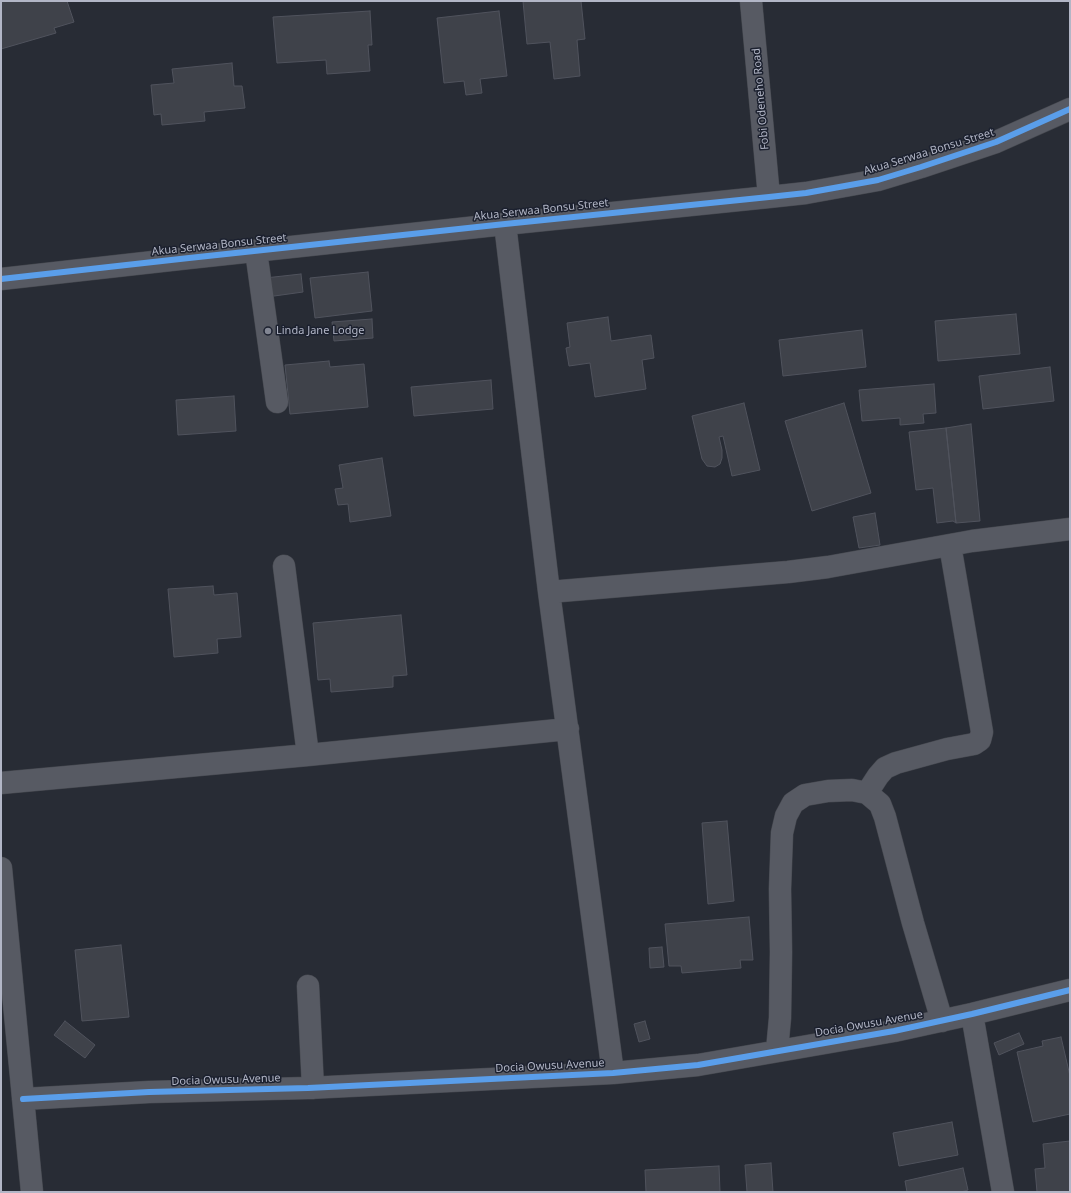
<!DOCTYPE html>
<html>
<head>
<meta charset="utf-8">
<style>
	body { margin:0 }
	#map { position:relative; width:1071px; height:1193px; overflow:hidden; background:#282c35; font-family:"Noto Sans",sans-serif }
	canvas { display:block }
	.frame { position:absolute; inset:0; border:2px solid #b2b6c6; pointer-events:none }
</style>
</head>
<body>
<div id="map">
<canvas width="1071" height="1193"></canvas>
<div class="frame"></div>
</div>
<script>
const context = document.querySelector('canvas').getContext('2d');
context.lineJoin = 'round';
function paint(path, color) { context.fillStyle = color; context.fill(path, 'evenodd'); }
const shape = rows => new Path2D(rows.map(r => 'M' + r).join(''));
function stroke(path, color, width, dash) { context.strokeStyle = color; context.lineWidth = width; context.lineCap = dash ? 'butt' : 'round'; context.setLineDash(dash || []); context.stroke(path); }
function write(font, color, halo, rows, align = 'center') {
  context.font = font + ' "Noto Sans",sans-serif'; context.lineWidth = 3; context.setLineDash([]); context.textBaseline = 'middle'; context.strokeStyle = halo; context.fillStyle = color; for (const [text, x, y, turn = 0] of rows) {
    context.save(); context.translate(x, y); context.rotate((+turn || 0) * Math.PI / 180); context.textAlign = isNaN(turn) ? turn : align; if (halo) context.strokeText(text, 0, 0); context.fillText(text, 0, 0); context.restore();
  }
}
const building = shape([
	[1,1,67,1,74,22,54,28,56,33,1,49,1,1],
	[523,1,581,1,585,39,577,40,580,76,554,79,550,42,527,44,523,1],
	[370,11,372,45,368,45,370,71,327,74,326,60,277,63,273,17,370,11],
	[499,11,507,76,480,79,482,93,466,95,464,81,444,83,437,18,499,11],
	[232,63,234,86,242,86,245,108,204,112,205,121,162,125,161,114,154,115,151,85,174,83,172,69,232,63],
	[368,272,372,311,315,318,310,278,368,272],
	[301,274,303,292,267,297,265,278,301,274],
	[1016,314,1020,354,938,361,935,321,1016,314],
	[608,317,611,341,651,335,654,358,642,360,646,389,595,397,590,363,569,366,566,348,570,347,567,323,608,317],
	[372,319,373,338,334,341,332,322,372,319],
	[862,330,866,367,783,376,779,340,862,330],
	[329,361,330,367,364,364,368,407,290,414,285,365,329,361],
	[1050,367,1054,401,983,409,979,376,1050,367],
	[491,380,493,409,414,416,411,387,491,380],
	[934,384,936,413,923,414,924,423,900,425,900,418,862,421,859,390,934,384],
	[234,396,236,431,178,435,176,400,234,396],
	[744,403,760,470,732,476,723,436,719,437,722,450,722,458,720,464,715,467,707,466,702,459,692,416,744,403],
	[844,403,871,493,812,511,785,421,844,403],
	[971,424,980,521,956,523,946,428,971,424],
	[946,428,956,523,953,521,937,523,933,488,916,490,909,432,946,428],
	[382,458,391,516,350,522,348,504,338,505,335,489,343,488,339,465,382,458],
	[875,513,880,545,859,548,853,517,875,513],
	[213,586,214,595,237,593,241,637,217,639,218,653,174,657,168,589,213,586],
	[401,615,407,675,393,676,393,687,331,692,330,679,318,680,313,623,401,615],
	[727,821,734,901,708,904,702,823,727,821],
	[749,917,753,960,740,960,741,968,682,973,681,966,669,966,665,924,749,917],
	[121,945,129,1017,82,1021,75,950,121,945],
	[662,947,664,967,650,968,649,948,662,947],
	[65,1021,95,1045,85,1058,54,1035,65,1021],
	[645,1021,650,1039,639,1042,634,1024,645,1021],
	[1019,1033,1024,1044,999,1055,994,1043,1019,1033],
	[1061,1037,1070,1076,1070,1114,1033,1122,1017,1052,1043,1046,1042,1041,1061,1037],
	[952,1122,958,1155,899,1166,893,1133,952,1122],
	[1070,1141,1070,1192,1037,1192,1035,1169,1045,1168,1043,1144,1070,1141],
	[771,1163,773,1192,747,1192,745,1165,771,1163],
	[719,1166,720,1192,646,1192,645,1170,719,1166],
	[963,1168,968,1190,961,1192,907,1192,905,1181,963,1168]
]);
const minor = shape([
	[751,1,769,197],
	[505,224,549,592,613,1073],
	[256,251,277,402],
	[1,279,189,258,505,224,769,197,806,193,878,180,921,167,996,142,1070,109],
	[284,566,308,755],
	[549,592,788,572,828,567,972,541,1070,529],
	[1,783,308,755,568,729],
	[867,793,878,776,885,768,896,763,947,749,974,744,980,740,982,732,950,545],
	[1,868,32,1192],
	[308,986,313,1088],
	[972,1014,1003,1192],
	[777,1050,780,1018,781,952,780,889,782,833,786,816,793,803,805,795,828,791,852,790,867,793,880,804,885,817,913,923,942,1021],
	[23,1099,149,1092,308,1088,613,1073,698,1065,894,1031,972,1014,1070,990]
]);
const cycleway = shape([
	[1,279,189,258,505,224,769,197,806,193,878,180,921,167,996,142,1070,109],
	[23,1099,149,1092,308,1088,613,1073,698,1065,894,1031,972,1014,1070,990]
]);
const markers = [
	[268,331,4,"#828693"]
];
const streetNames = [
	["Fobi Odeneho Road",761,99,-95],
	["Akua Serwaa Bonsu Street",929,152,-17],
	["Akua Serwaa Bonsu Street",541,210,-6],
	["Akua Serwaa Bonsu Street",219,245,-6],
	["Docia Owusu Avenue",869,1024,-10],
	["Docia Owusu Avenue",550,1066,-3],
	["Docia Owusu Avenue",226,1080,-2]
];
const poiNames = [
	["Linda Jane Lodge",276,331]
];
paint(building, '#3f424a');
stroke(building, '#50535d', 1);
stroke(minor, '#44474e', 23);
stroke(minor, '#575a63', 22);
stroke(cycleway, '#5a9eea', 6);
for (const [x, y, r, color] of markers) { const dot = new Path2D(); dot.arc(x, y, r, 0, 2 * Math.PI); context.fillStyle = color; context.fill(dot); stroke(dot, '#1c212f', 1.5); }
write('11px', '#b2b6c6', '#1c212f', streetNames);
write('11px', '#b2b6c6', '#1c212f', poiNames, 'left');
</script>
</body>
</html>
